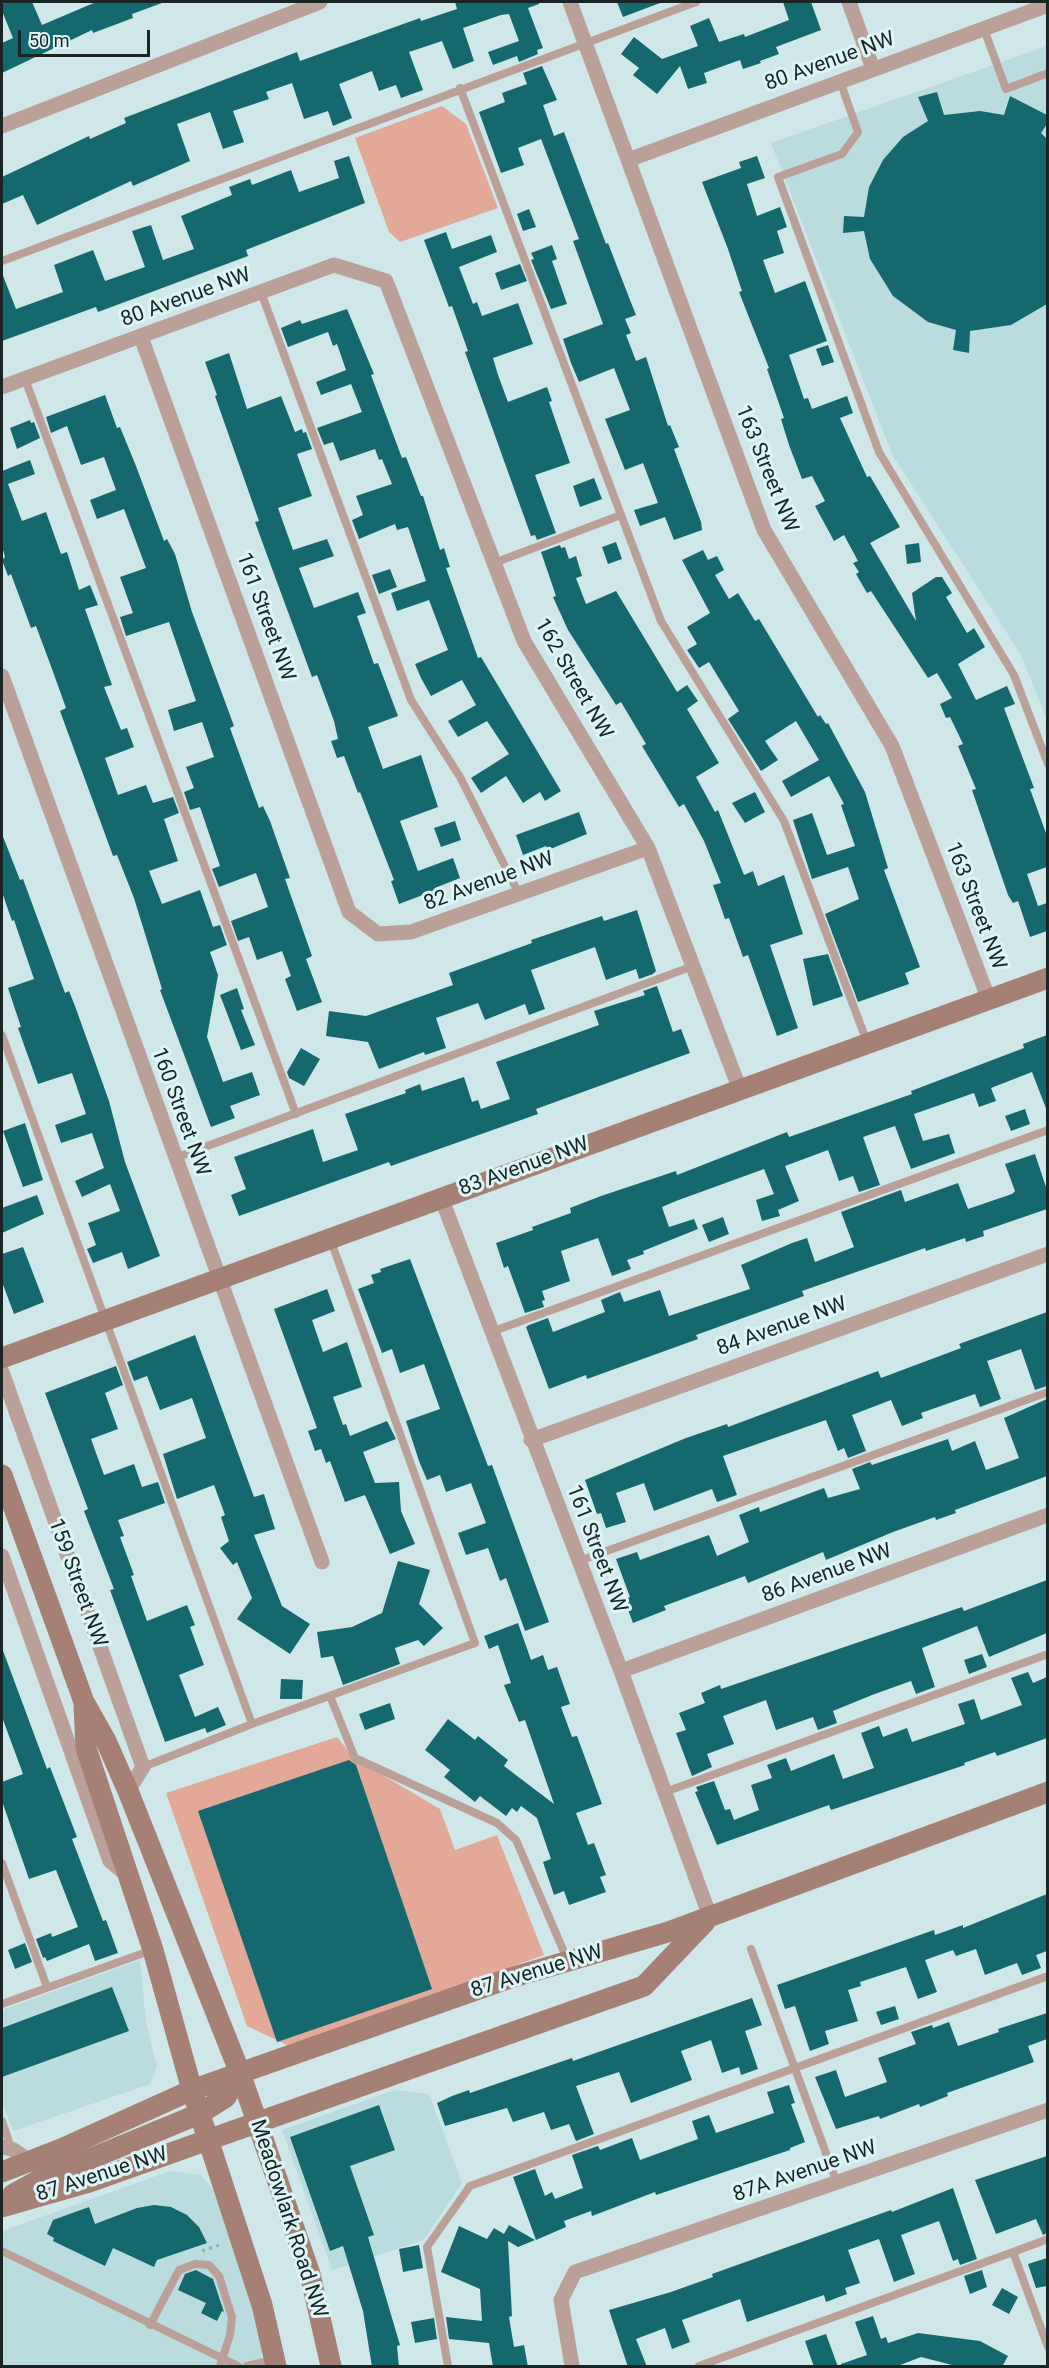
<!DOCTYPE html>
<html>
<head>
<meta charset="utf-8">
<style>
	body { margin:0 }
	#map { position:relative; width:1049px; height:2368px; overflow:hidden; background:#cfe7e9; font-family:Roboto,sans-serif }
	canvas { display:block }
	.frame { position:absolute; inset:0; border:3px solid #1b2425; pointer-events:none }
	.scale { position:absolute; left:18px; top:30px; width:132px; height:27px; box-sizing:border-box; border:3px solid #1b2425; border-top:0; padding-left:8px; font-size:18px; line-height:21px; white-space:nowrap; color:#1b2425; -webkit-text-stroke:4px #dcf5f6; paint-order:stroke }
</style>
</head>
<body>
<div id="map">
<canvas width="1049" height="2368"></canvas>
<div class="frame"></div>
<div class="scale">50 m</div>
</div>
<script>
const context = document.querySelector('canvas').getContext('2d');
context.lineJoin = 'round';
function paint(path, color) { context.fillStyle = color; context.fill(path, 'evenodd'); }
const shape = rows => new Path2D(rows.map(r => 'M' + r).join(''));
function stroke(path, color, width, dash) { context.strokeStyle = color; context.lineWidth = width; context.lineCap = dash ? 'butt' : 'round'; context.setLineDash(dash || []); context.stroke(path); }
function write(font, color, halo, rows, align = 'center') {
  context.font = font + ' Roboto,sans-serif'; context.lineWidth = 6; context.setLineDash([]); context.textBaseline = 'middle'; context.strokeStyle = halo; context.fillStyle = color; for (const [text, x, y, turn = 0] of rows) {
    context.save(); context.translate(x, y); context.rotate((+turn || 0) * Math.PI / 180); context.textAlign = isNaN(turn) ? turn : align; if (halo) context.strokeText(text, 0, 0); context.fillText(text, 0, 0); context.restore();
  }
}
const built = shape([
	[1047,46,1047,720,1021,655,892,454,771,143],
	[140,1960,146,2022,157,2067,150,2084,13,2131,2,2101,2,2010],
	[395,2090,429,2094,462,2183,424,2240,332,2270,282,2130],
	[170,2171,201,2175,218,2195,258,2325,263,2366,2,2366,2,2231]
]);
const green = shape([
	[442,106,466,124,498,208,400,242,389,232,355,138],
	[337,1737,354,1758,440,1809,455,1850,497,1835,544,1955,291,2047,247,2026,166,1793]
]);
const building = shape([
	[7,2,32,2,42,25,96,2,162,3,132,14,133,18,93,33,92,30,2,73,2,43,13,38,2,11,2,4],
	[455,2,539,2,539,4,528,8,543,48,537,50,538,54,519,62,517,56,493,65,488,52,519,41,509,14,501,15,463,28,474,61,453,69,442,41,409,52,423,90,401,98,396,85,379,91,372,71,339,84,352,118,333,126,328,111,304,119,292,83,266,92,269,99,233,111,244,142,223,149,210,112,177,124,190,161,133,186,131,181,37,225,23,195,2,204,2,177,89,136,90,139,126,123,124,118,297,52,300,61,420,18,421,21,457,9],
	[617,2,660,2,660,3,623,17],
	[783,2,811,2,821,30,776,47,779,54,760,61,761,63,743,69,740,60,704,73,707,83,688,89,680,66,657,94,633,75,639,68,621,54,634,37,662,59,698,46,690,26,709,18,719,42,744,34,745,37,789,20],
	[542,66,557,100,543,105,554,136,564,132,606,244,608,243,630,300,636,315,625,319,631,333,626,335,636,361,646,357,668,426,670,425,679,447,674,449,701,522,702,530,674,540,665,517,640,526,634,510,658,503,643,463,625,470,605,419,630,410,614,368,579,382,571,363,563,339,603,324,573,241,579,239,541,139,518,148,524,165,501,173,479,112,505,102,502,93,527,84,523,73],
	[937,92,944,115,980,111,1004,115,1010,96,1047,115,1047,124,1041,133,1047,139,1047,304,1011,325,970,331,969,353,953,350,956,330,928,322,893,296,870,259,864,231,843,233,844,216,864,217,869,187,883,160,903,137,928,121,918,97],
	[349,156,365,203,246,250,248,256,98,312,96,307,2,341,2,273,16,309,63,292,54,265,93,250,105,281,145,267,132,231,151,225,163,260,194,249,181,216,232,195,229,187,250,179,252,185,291,170,299,192,339,178,334,161],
	[757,156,765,178,747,184,757,216,780,207,787,227,777,231,784,253,763,260,775,293,805,281,827,341,789,355,804,399,808,398,812,409,847,396,853,413,840,418,867,477,870,476,900,527,870,543,916,621,912,593,936,577,942,577,952,593,946,597,967,633,974,628,985,647,958,664,976,700,1007,686,1015,704,1004,708,1034,788,1030,789,1047,836,1047,867,1027,874,1038,906,1047,903,1047,931,1030,937,1018,901,1013,903,1008,895,972,790,976,789,958,746,963,744,950,717,946,718,940,704,952,698,937,673,928,678,871,591,867,593,856,574,859,572,853,563,858,561,844,535,834,541,815,506,825,501,812,476,802,479,789,445,781,419,784,418,767,369,769,368,739,292,742,291,728,249,702,182,741,168,739,162],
	[529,209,536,227,523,231,517,214],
	[446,232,452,249,491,235,497,252,459,267,473,304,477,302,482,316,518,303,533,344,493,358,498,375,508,402,547,387,552,401,549,402,570,463,535,475,556,533,537,540,535,535,531,536,465,352,468,351,452,306,449,307,424,240],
	[552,245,557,259,552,261,567,304,551,309,531,260,534,259,531,253],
	[520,264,527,281,501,290,495,273],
	[347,309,374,374,371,375,402,458,406,457,421,496,423,496,440,550,444,548,450,567,446,568,478,658,481,657,561,791,545,801,540,792,523,803,506,776,481,793,471,778,509,754,487,721,458,737,448,721,476,705,462,680,431,696,421,678,415,664,448,650,429,600,397,611,391,593,426,581,408,527,397,530,395,524,359,539,352,520,363,515,356,496,392,484,382,459,379,460,375,449,340,461,333,442,324,445,317,428,362,412,351,384,321,395,316,382,346,370,337,344,333,346,328,332,288,347,281,328,300,320,302,324],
	[828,345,834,362,822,366,816,349],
	[229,353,247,409,281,396,295,432,302,429,303,433,306,432,312,449,297,454,312,496,278,508,293,550,327,539,334,556,299,568,314,608,358,592,366,613,357,616,374,664,378,663,398,716,368,727,383,769,421,755,438,807,400,821,418,871,453,858,460,878,435,888,436,890,399,904,391,881,394,880,360,792,358,793,344,756,337,758,331,741,338,739,334,721,317,675,312,677,267,555,255,522,259,521,215,396,217,395,205,362],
	[105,395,117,428,120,427,136,466,164,541,167,539,175,554,192,612,234,726,230,728,259,808,263,806,270,821,290,878,285,879,312,956,306,959,322,1002,297,1011,285,979,291,976,282,951,257,960,249,937,238,941,231,921,268,907,256,873,219,887,212,869,220,866,200,807,190,810,184,792,194,788,186,767,214,757,202,722,174,731,168,710,196,701,169,622,126,636,120,617,133,613,120,577,146,568,124,509,97,519,90,500,116,490,104,457,81,465,67,426,51,433,46,417],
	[30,420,31,423,34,422,40,438,17,449,10,428],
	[30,460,35,474,8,484,22,521,46,512,61,554,67,552,79,590,90,585,98,605,85,609,112,685,104,687,121,730,127,728,134,747,105,758,118,795,146,785,153,803,173,797,179,813,164,819,178,861,149,871,162,904,200,890,213,927,220,925,227,945,210,952,218,975,207,1037,223,1082,252,1072,260,1095,230,1106,235,1118,211,1127,160,990,162,989,134,898,117,855,113,856,60,711,66,708,52,669,36,626,31,628,11,574,8,576,2,560,5,557,2,546,2,471],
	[594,478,602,499,580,507,573,486],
	[616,542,622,559,608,564,602,547],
	[919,543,921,562,907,564,905,545],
	[560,545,561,548,565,547,569,559,576,556,582,576,576,578,586,604,616,591,677,692,687,685,698,701,687,709,719,763,696,777,715,812,718,810,744,875,753,871,758,886,784,875,803,934,770,945,798,1028,777,1036,748,955,743,957,729,918,725,919,713,885,721,883,704,841,684,804,679,807,642,746,646,744,621,702,616,705,568,630,553,597,556,596,541,552],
	[703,550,708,560,717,556,724,570,715,575,729,599,738,593,755,621,759,619,818,717,820,715,826,724,828,723,865,792,888,868,884,870,920,967,905,973,909,984,858,1002,825,914,859,899,848,867,812,879,793,820,812,813,827,855,855,846,841,805,844,804,829,776,791,797,782,781,819,760,796,721,765,741,778,760,761,771,728,719,739,711,709,662,699,668,687,650,697,644,687,627,710,613,682,560],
	[390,569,397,587,379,594,372,575],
	[755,792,765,812,745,823,732,803],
	[579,812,587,834,548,850,546,846,523,855,516,835],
	[455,821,461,840,441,847,434,828],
	[2,834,20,880,23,879,65,993,69,991,75,1006,109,1101,125,1162,160,1256,128,1269,122,1252,93,1263,87,1249,96,1245,88,1223,120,1211,110,1184,82,1197,75,1181,104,1168,92,1133,61,1143,55,1125,86,1114,72,1073,38,1084,18,1028,21,1027,8,988,34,979,14,920,12,921,2,892],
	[637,910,656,971,653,974,639,979,636,969,606,980,595,947,531,970,545,1009,529,1015,525,1004,485,1020,478,1003,436,1018,446,1048,425,1055,424,1052,379,1069,368,1042,326,1036,329,1011,366,1016,453,985,449,973,532,943,531,940,602,916,604,921],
	[828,954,843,996,813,1006,803,959],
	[657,986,673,1032,681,1029,690,1053,536,1109,538,1114,391,1166,389,1162,239,1216,231,1195,246,1189,234,1157,313,1129,323,1162,358,1150,345,1114,406,1093,405,1090,420,1084,422,1091,464,1077,472,1102,478,1100,481,1109,510,1099,496,1062,599,1025,594,1011,645,995,643,991],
	[237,988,244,1009,241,1010,255,1045,241,1050,220,995],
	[1047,1035,1047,1111,1032,1072,991,1088,996,1101,979,1107,974,1093,914,1114,923,1141,949,1134,955,1153,911,1169,895,1126,863,1137,880,1185,859,1192,853,1176,839,1181,828,1150,785,1166,799,1201,778,1210,780,1216,762,1221,756,1200,774,1194,764,1169,676,1201,662,1207,669,1227,694,1219,698,1229,643,1251,644,1254,627,1260,631,1269,612,1276,598,1238,561,1251,570,1281,542,1291,545,1300,542,1301,544,1307,525,1313,508,1266,504,1268,496,1243,533,1230,532,1227,571,1213,570,1208,601,1196,676,1171,677,1175,787,1132,789,1137,912,1094,911,1091,1024,1048,1023,1044],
	[301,1048,320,1059,304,1086,289,1078,287,1072],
	[1025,1109,1030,1124,1011,1131,1005,1116],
	[25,1123,43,1180,23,1187,3,1131],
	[1035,1154,1047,1190,1047,1209,983,1231,984,1236,966,1242,965,1238,926,1251,925,1248,802,1291,804,1296,696,1335,698,1339,587,1379,586,1375,549,1389,526,1327,529,1325,548,1318,553,1332,605,1312,601,1300,620,1292,624,1302,660,1290,669,1316,750,1289,741,1265,792,1243,807,1238,815,1262,854,1247,841,1212,901,1190,905,1202,958,1183,968,1209,1012,1194,1015,1191,1005,1164],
	[37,1195,44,1214,2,1233,2,1208],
	[723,1217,729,1234,709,1242,702,1225],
	[23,1247,44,1302,14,1314,2,1282,2,1254],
	[410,1259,488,1466,492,1465,549,1622,525,1631,506,1578,500,1581,488,1548,466,1555,458,1533,486,1523,471,1483,446,1492,440,1475,427,1480,419,1461,406,1421,440,1409,424,1364,400,1373,392,1349,382,1353,358,1289,374,1283,371,1275,381,1272,380,1269],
	[327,1289,335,1311,312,1320,323,1352,347,1342,362,1387,333,1397,343,1425,346,1424,350,1436,387,1421,396,1439,363,1452,375,1483,399,1482,401,1511,415,1544,390,1554,365,1495,345,1502,330,1461,326,1463,321,1449,315,1451,308,1431,317,1428,274,1309],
	[1047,1312,1047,1386,1035,1390,1021,1349,987,1361,1001,1399,980,1407,975,1394,921,1413,923,1418,902,1426,891,1400,852,1415,866,1451,848,1458,844,1448,838,1451,826,1420,723,1456,737,1495,717,1502,712,1489,654,1511,644,1483,616,1493,626,1522,606,1528,601,1513,597,1514,585,1480,686,1438,727,1424,728,1427,878,1371,881,1378,961,1348,959,1344],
	[195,1335,254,1497,264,1494,275,1529,254,1535,282,1606,310,1624,290,1654,237,1619,252,1598,237,1562,233,1565,220,1548,229,1541,221,1517,225,1515,214,1485,177,1499,163,1454,206,1438,192,1398,160,1410,147,1376,134,1381,127,1362],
	[116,1366,123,1385,105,1393,118,1429,91,1439,104,1475,134,1464,142,1487,158,1482,165,1503,118,1520,124,1536,120,1537,134,1575,131,1576,147,1621,187,1605,195,1625,190,1627,204,1665,179,1675,195,1717,218,1707,226,1725,207,1733,205,1728,165,1742,110,1590,114,1589,84,1511,88,1509,45,1393],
	[1047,1399,1047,1476,955,1510,956,1513,936,1520,935,1517,893,1532,826,1560,823,1552,748,1583,745,1576,664,1606,666,1610,633,1623,624,1599,630,1597,616,1559,637,1552,640,1560,709,1535,717,1556,749,1542,739,1515,759,1507,760,1512,824,1488,828,1498,860,1489,852,1469,870,1462,872,1465,948,1439,952,1451,975,1441,986,1470,1019,1458,1004,1418],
	[398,1561,430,1570,419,1604,443,1628,424,1646,418,1640,395,1648,400,1664,343,1685,333,1656,321,1658,317,1632,352,1627,382,1613],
	[1047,1580,1047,1633,989,1657,977,1626,922,1648,935,1687,916,1694,911,1681,872,1695,833,1711,837,1723,818,1730,813,1717,776,1730,766,1700,723,1716,734,1744,707,1754,712,1767,692,1776,676,1733,686,1730,679,1713,705,1703,701,1693,720,1685,721,1689,962,1607,964,1611],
	[518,1623,531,1660,543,1655,548,1670,557,1667,570,1704,561,1707,572,1737,577,1736,602,1804,576,1813,588,1845,594,1843,606,1875,600,1877,606,1892,569,1905,564,1891,554,1895,543,1862,551,1859,537,1818,521,1806,517,1812,512,1808,506,1816,480,1796,475,1802,444,1777,450,1770,425,1750,448,1719,475,1740,478,1736,508,1760,504,1766,554,1804,525,1720,519,1722,504,1685,511,1683,498,1645,489,1649,484,1636],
	[2,1648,47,1769,50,1767,77,1837,72,1839,103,1921,106,1920,118,1953,95,1961,89,1944,47,1961,45,1957,43,1958,36,1939,51,1933,52,1937,78,1927,56,1870,29,1879,2,1801,2,1782,23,1774,2,1717],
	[982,1654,987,1667,969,1674,964,1660],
	[1028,1672,1033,1683,1047,1677,1047,1738,997,1756,995,1752,964,1763,965,1765,831,1810,829,1805,717,1845,695,1792,698,1791,696,1787,714,1781,725,1810,730,1809,734,1820,759,1810,751,1785,772,1778,767,1765,786,1758,791,1771,834,1754,843,1779,874,1768,861,1733,879,1726,883,1737,907,1728,912,1742,965,1724,958,1704,974,1699,981,1720,1022,1705,1011,1678],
	[281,1679,303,1680,302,1699,280,1699],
	[390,1703,395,1719,365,1730,359,1714],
	[349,1760,356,1765,432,1989,277,2042,198,1811],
	[1047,1894,1047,1951,1036,1955,1041,1968,1022,1975,1017,1963,985,1975,976,1949,956,1956,953,1950,925,1960,937,1992,918,1999,906,1967,860,1982,861,1986,848,1990,858,2021,825,2031,829,2044,810,2051,795,2006,785,2009,777,1985,934,1930,935,1935,963,1925,963,1928],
	[25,1943,32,1962,15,1969,8,1950],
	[112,1987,129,2031,2,2077,2,2028],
	[752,1998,762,2025,745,2031,758,2069,741,2075,739,2067,722,2073,711,2040,681,2051,692,2080,631,2103,619,2072,576,2086,594,2134,576,2141,569,2124,551,2130,544,2112,513,2122,507,2108,445,2126,437,2103,452,2096,469,2090,470,2093,572,2058,573,2061],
	[895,2006,899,2019,881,2025,876,2012],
	[1047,2013,1047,2039,1028,2046,1034,2062,947,2093,948,2096,920,2107,919,2104,880,2119,879,2116,836,2129,815,2077,836,2070,845,2097,887,2082,878,2058,916,2044,911,2032,932,2025,933,2028,949,2022,958,2046,999,2032,998,2029],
	[789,2085,795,2103,791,2104,805,2142,790,2148,790,2150,656,2195,655,2192,592,2216,591,2211,564,2221,566,2227,536,2240,513,2177,535,2169,545,2196,552,2192,555,2199,583,2188,572,2155,598,2146,600,2150,632,2138,640,2160,698,2139,692,2121,709,2115,716,2133,774,2113,767,2092],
	[379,2105,395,2150,350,2166,374,2235,368,2237,400,2345,397,2346,399,2367,372,2367,363,2311,343,2246,330,2251,290,2137],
	[1047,2156,1047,2233,1043,2235,1036,2219,996,2234,975,2180],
	[953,2188,977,2259,960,2265,958,2259,953,2261,939,2221,901,2235,915,2274,894,2282,879,2239,848,2250,860,2283,845,2288,847,2294,826,2302,824,2295,747,2322,740,2299,682,2320,690,2342,672,2349,665,2328,636,2339,647,2367,628,2367,609,2310,671,2292,713,2277,712,2274,891,2210,892,2212],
	[154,2205,171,2207,187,2215,199,2227,207,2243,157,2260,154,2267,113,2248,105,2266,53,2241,54,2238,47,2234,53,2220,89,2207,95,2224,137,2208],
	[509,2225,535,2240,518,2247,508,2241,512,2316,509,2317,514,2347,524,2345,528,2367,493,2367,489,2343,449,2339,446,2317,482,2321,480,2289,441,2272,459,2226,487,2239,494,2228,504,2234],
	[419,2245,423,2268,403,2272,399,2249],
	[1047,2258,1047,2286,1036,2288,1028,2264],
	[196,2270,213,2279,224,2312,222,2311,217,2321,201,2313,206,2303,178,2290,185,2274],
	[982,2270,987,2287,970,2294,964,2276],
	[1002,2288,1018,2297,1009,2314,992,2305],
	[873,2316,881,2339,886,2337,888,2343,918,2333,980,2341,1008,2356,1002,2367,960,2367,921,2357,895,2367,841,2367,841,2364,867,2355,855,2322],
	[434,2318,437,2339,415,2343,411,2322],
	[826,2334,838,2367,814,2367,805,2341]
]);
const path = shape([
	[202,2251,222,2244]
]);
const lane = shape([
	[984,29,1006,89,1048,73],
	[840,81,858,132,842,154,778,177,879,452,1014,675,1048,764],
	[460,88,661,621,784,821,867,1042],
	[2,261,696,2],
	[261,292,411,700,460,777,519,894],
	[25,379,296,1114],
	[494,563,621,515],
	[2,1035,252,1724],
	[175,1158,693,966],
	[491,1332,1048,1130],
	[579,1561,1048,1392],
	[330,1696,355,1758,497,1823,516,1840,567,1959],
	[143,1767,252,1724,475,1643,331,1241],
	[665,1792,1048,1654],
	[2,1863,47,1987],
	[751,1949,837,2183],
	[2,2004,152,1950],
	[2,2121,11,2148],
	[2,2251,238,2366],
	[1013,2252,1048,2239],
	[150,2325,179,2270,195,2264,209,2265,219,2276,232,2317,230,2335,220,2366],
	[247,2366,273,2360],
	[448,2366,427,2247,470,2186,1048,1976],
	[699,2366,1013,2252,1048,2347]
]);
const street = shape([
	[570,2,764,530,892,746,989,1000],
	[849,2,873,69],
	[2,126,320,2],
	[628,160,1048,5],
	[141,337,349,912,378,934,411,932,648,848],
	[2,387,334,265,386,281,524,641,648,848,740,1090],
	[2,676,322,1562],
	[441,1197,621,1671,710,1917],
	[2,1372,143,1767,128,1791],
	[531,1440,1048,1254],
	[2,1556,110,1861,128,1876],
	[621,1671,1048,1515],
	[2,2147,12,2149,30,2161],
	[572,2366,561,2300,575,2272,1048,2110]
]);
const secondary = shape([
	[2,1358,1048,978],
	[2,1475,84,1702,106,1741,128,1791,240,2073,310,2274,331,2366],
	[84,1706,86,1748,153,1950,192,2090,262,2305,276,2366],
	[2,2172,61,2149,192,2090,507,1979,668,1932,1048,1792],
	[12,2195,39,2180,199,2114,226,2097,240,2073],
	[2,2207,86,2183,644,1986,705,1922]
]);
const streetNames = [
	["80 Avenue NW",830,62,-20],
	["80 Avenue NW",186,298,-20],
	["163 Street NW",766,469,68],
	["161 Street NW",265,617,70],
	["162 Street NW",573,679,60],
	["82 Avenue NW",489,882,-20],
	["163 Street NW",975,906,69],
	["160 Street NW",180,1112,70],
	["83 Avenue NW",524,1167,-20],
	["84 Avenue NW",782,1327,-20],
	["161 Street NW",596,1549,69],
	["86 Avenue NW",827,1574,-20],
	["159 Street NW",77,1583,70],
	["87 Avenue NW",537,1972,-17],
	["87A Avenue NW",805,2172,-19],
	["87 Avenue NW",102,2175,-18],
	["Meadowlark Road NW",288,2219,72]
];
paint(built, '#badcde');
paint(green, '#e2a998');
paint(building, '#15696e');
stroke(path, '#98abad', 3, [3, 4.5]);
stroke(lane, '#bba099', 8);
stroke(street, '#bba099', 15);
stroke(secondary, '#a78075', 21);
write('21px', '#1b2425', '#dcf5f6', streetNames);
</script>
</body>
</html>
